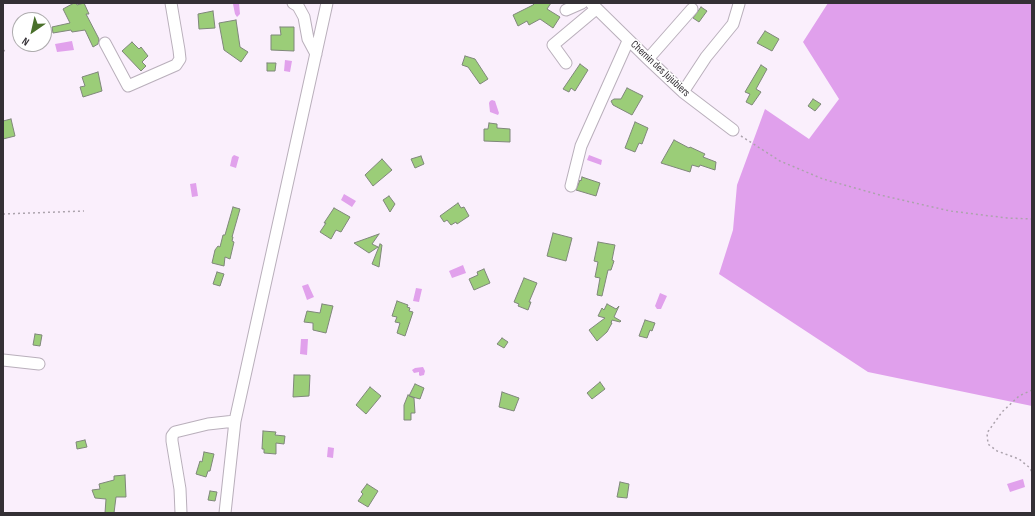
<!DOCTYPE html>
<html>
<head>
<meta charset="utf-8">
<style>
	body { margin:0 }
	#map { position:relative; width:1035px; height:516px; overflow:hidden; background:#faeffc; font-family:"Sofia Sans Condensed",sans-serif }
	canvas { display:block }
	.frame { position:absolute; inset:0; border:4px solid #343035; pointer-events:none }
	.north { position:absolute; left:12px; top:12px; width:40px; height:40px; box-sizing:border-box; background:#fff; border:1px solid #aeacae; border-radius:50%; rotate:214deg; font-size:11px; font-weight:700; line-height:16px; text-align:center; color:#343035 }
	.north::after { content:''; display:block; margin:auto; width:14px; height:18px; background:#4a702b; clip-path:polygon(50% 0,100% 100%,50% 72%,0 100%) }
</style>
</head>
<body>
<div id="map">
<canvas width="1035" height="516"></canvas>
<div class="frame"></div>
<div class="north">N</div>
</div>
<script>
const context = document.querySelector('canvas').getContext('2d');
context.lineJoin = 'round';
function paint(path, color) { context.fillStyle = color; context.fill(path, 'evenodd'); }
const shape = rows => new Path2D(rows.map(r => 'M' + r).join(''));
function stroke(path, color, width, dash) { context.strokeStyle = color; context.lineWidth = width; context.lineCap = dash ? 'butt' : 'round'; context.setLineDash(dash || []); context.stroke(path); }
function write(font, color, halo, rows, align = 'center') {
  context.font = font + ' "Sofia Sans Condensed",sans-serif'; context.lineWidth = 3; context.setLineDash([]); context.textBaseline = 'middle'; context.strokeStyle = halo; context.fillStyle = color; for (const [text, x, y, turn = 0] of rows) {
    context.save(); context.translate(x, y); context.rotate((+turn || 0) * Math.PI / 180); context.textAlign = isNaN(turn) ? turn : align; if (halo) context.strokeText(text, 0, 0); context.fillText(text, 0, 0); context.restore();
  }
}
const forest = shape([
	[828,3,1032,3,1032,406,868,372,719,274,733,230,737,185,765,109,809,139,839,99,803,42]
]);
const water = shape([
	[237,3,239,3,240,14,237,17,235,14,233,4],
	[72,41,74,50,57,52,55,44],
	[285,60,292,61,290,72,284,71],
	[492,100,495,101,499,113,498,115,490,112,489,103,490,101],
	[234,155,239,157,236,168,230,166,232,157],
	[589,155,602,160,601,165,587,160],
	[196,183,198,196,192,197,190,184],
	[344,194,356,201,352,207,341,200],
	[463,265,466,273,452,278,449,271],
	[308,284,314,297,307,300,302,286],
	[416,288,422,289,419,302,413,301],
	[660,293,667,296,661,309,657,309,655,306],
	[301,339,308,339,307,355,300,354],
	[423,367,425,371,424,375,420,376,419,375,419,372,414,373,412,370,415,368],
	[328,447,334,448,333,458,327,457],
	[1023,479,1025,487,1010,492,1007,484]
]);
const building = shape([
	[74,3,76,3,77,5,84,3,89,14,86,14,99,39,98,44,93,47,85,30,72,32,71,30,53,33,52,27,70,23,63,9,74,3],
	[535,3,551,3,547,9,560,17,553,28,540,19,529,25,527,21,518,26,513,15,533,5,535,3],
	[701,7,707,11,699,22,693,18,701,7],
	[213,11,215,28,199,29,198,14,213,11],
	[236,20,240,47,248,52,241,62,224,50,219,23,236,20],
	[280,27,294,27,294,51,271,50,271,35,281,35,280,27],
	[765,31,779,39,772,51,757,43,765,31],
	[132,42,139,49,141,47,148,56,142,62,146,66,141,71,122,51,132,42],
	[465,56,475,59,488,79,480,84,468,67,462,65,465,56],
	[267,63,276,63,275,71,267,71,267,63],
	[580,64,588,70,575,91,571,88,569,92,563,89,580,64],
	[761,65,767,69,756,89,761,92,752,105,746,102,750,94,745,92,761,65],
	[98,72,102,91,83,97,80,87,85,86,82,77,98,72],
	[627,88,643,96,632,115,613,105,611,101,614,99,621,99,627,88],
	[813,99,821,104,815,111,808,106,813,99],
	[11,119,15,136,3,139,3,121,11,119],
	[635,122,648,128,642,144,639,143,635,152,625,148,635,122],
	[489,123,497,124,497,128,510,129,510,142,484,141,484,129,488,129,489,123],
	[674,140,689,148,690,147,705,154,703,157,716,162,715,170,700,165,699,167,692,165,690,172,661,163,674,140],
	[421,156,424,164,415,168,411,159,421,156],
	[382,159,392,170,373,186,365,175,382,159],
	[582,177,600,183,596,196,576,190,580,180,581,181,582,177],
	[389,196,395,204,390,212,383,200,389,196],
	[458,203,461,208,464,207,469,216,457,224,456,222,451,225,447,220,444,222,440,216,458,203],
	[233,207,240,209,232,237,233,237,232,241,234,242,230,259,225,257,224,266,212,263,215,250,218,246,220,247,223,235,225,235,233,207],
	[334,208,350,217,341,232,336,230,331,239,320,232,326,223,324,223,334,208],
	[553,233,572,238,566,261,547,256,553,233],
	[379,234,372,244,378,247,369,253,354,243,379,234],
	[598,242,615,245,612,260,614,261,611,270,608,270,602,296,597,295,600,278,595,277,598,262,594,261,598,242],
	[380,244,382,245,379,267,372,264,380,244],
	[484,269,490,283,474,290,469,279,478,275,477,272,484,269],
	[217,272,224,274,220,286,213,284,217,272],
	[524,278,537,283,529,302,531,302,528,310,518,306,519,304,514,302,524,278],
	[397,301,408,305,407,307,410,308,409,311,413,312,405,336,397,333,400,323,395,322,397,317,392,316,397,301],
	[322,304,333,306,326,333,313,330,313,323,304,322,307,311,320,313,322,304],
	[607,304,616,309,619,306,614,317,621,321,620,322,612,320,611,323,612,323,607,332,597,341,589,330,605,318,598,316,602,308,604,310,607,304],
	[645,320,655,323,652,331,650,330,647,338,639,336,645,320],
	[35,334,42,335,40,346,33,345,35,334],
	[502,338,508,342,504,348,497,344,502,338],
	[294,375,310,375,309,396,293,397,294,375],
	[600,382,605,389,592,399,587,393,600,382],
	[415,384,424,388,420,399,409,396,415,384],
	[370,387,381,396,366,414,356,405,370,387],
	[502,392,519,398,514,411,499,407,502,392],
	[408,395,414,398,415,413,411,413,411,420,404,420,404,405,408,395],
	[263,431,276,432,275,435,285,436,284,444,276,443,276,454,264,453,264,449,262,449,263,431],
	[85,440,87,447,77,449,76,442,85,440],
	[204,452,214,454,210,471,208,471,206,477,196,474,200,461,202,462,204,452],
	[125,475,126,497,116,497,114,513,105,513,106,499,95,498,92,490,100,489,99,484,114,480,114,476,125,475],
	[620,482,629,484,627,498,617,497,620,482],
	[367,484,378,491,368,507,358,501,363,494,361,492,367,484],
	[210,491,217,492,215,501,208,500,210,491]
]);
const path = shape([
	[3,51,7,50],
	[741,136,780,161,823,179,880,195,950,211,1007,218,1032,219],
	[3,214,84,211],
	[1032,390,1019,396,1002,412,987,433,988,444,997,451,1019,459,1030,468,1032,472]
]);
const minor = shape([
	[293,3,298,6,304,17,308,39,316,54],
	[591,3,648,59,683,92,733,130],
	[566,10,582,3],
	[105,43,128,86,176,65,180,59,179,50,171,3],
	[648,59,692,9],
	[566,63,553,45,596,9],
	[683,92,706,57,733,24,739,4],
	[571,186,581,146,628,41],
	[3,360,39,364],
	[181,513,180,489,172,441,172,436,175,432,208,424,235,421],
	[225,513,235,421,327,3]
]);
const streetNames = [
	["Chemin des Jujubiers",660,69,43]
];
paint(forest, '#e0a0ec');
paint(water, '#e1a1ec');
paint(building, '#9bcd78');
stroke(building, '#7f877a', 1);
stroke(minor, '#b9afbb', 13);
stroke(path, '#aca3ad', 1.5, [2, 3]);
stroke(minor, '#fff', 11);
write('11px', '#343035', '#fff', streetNames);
</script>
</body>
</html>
